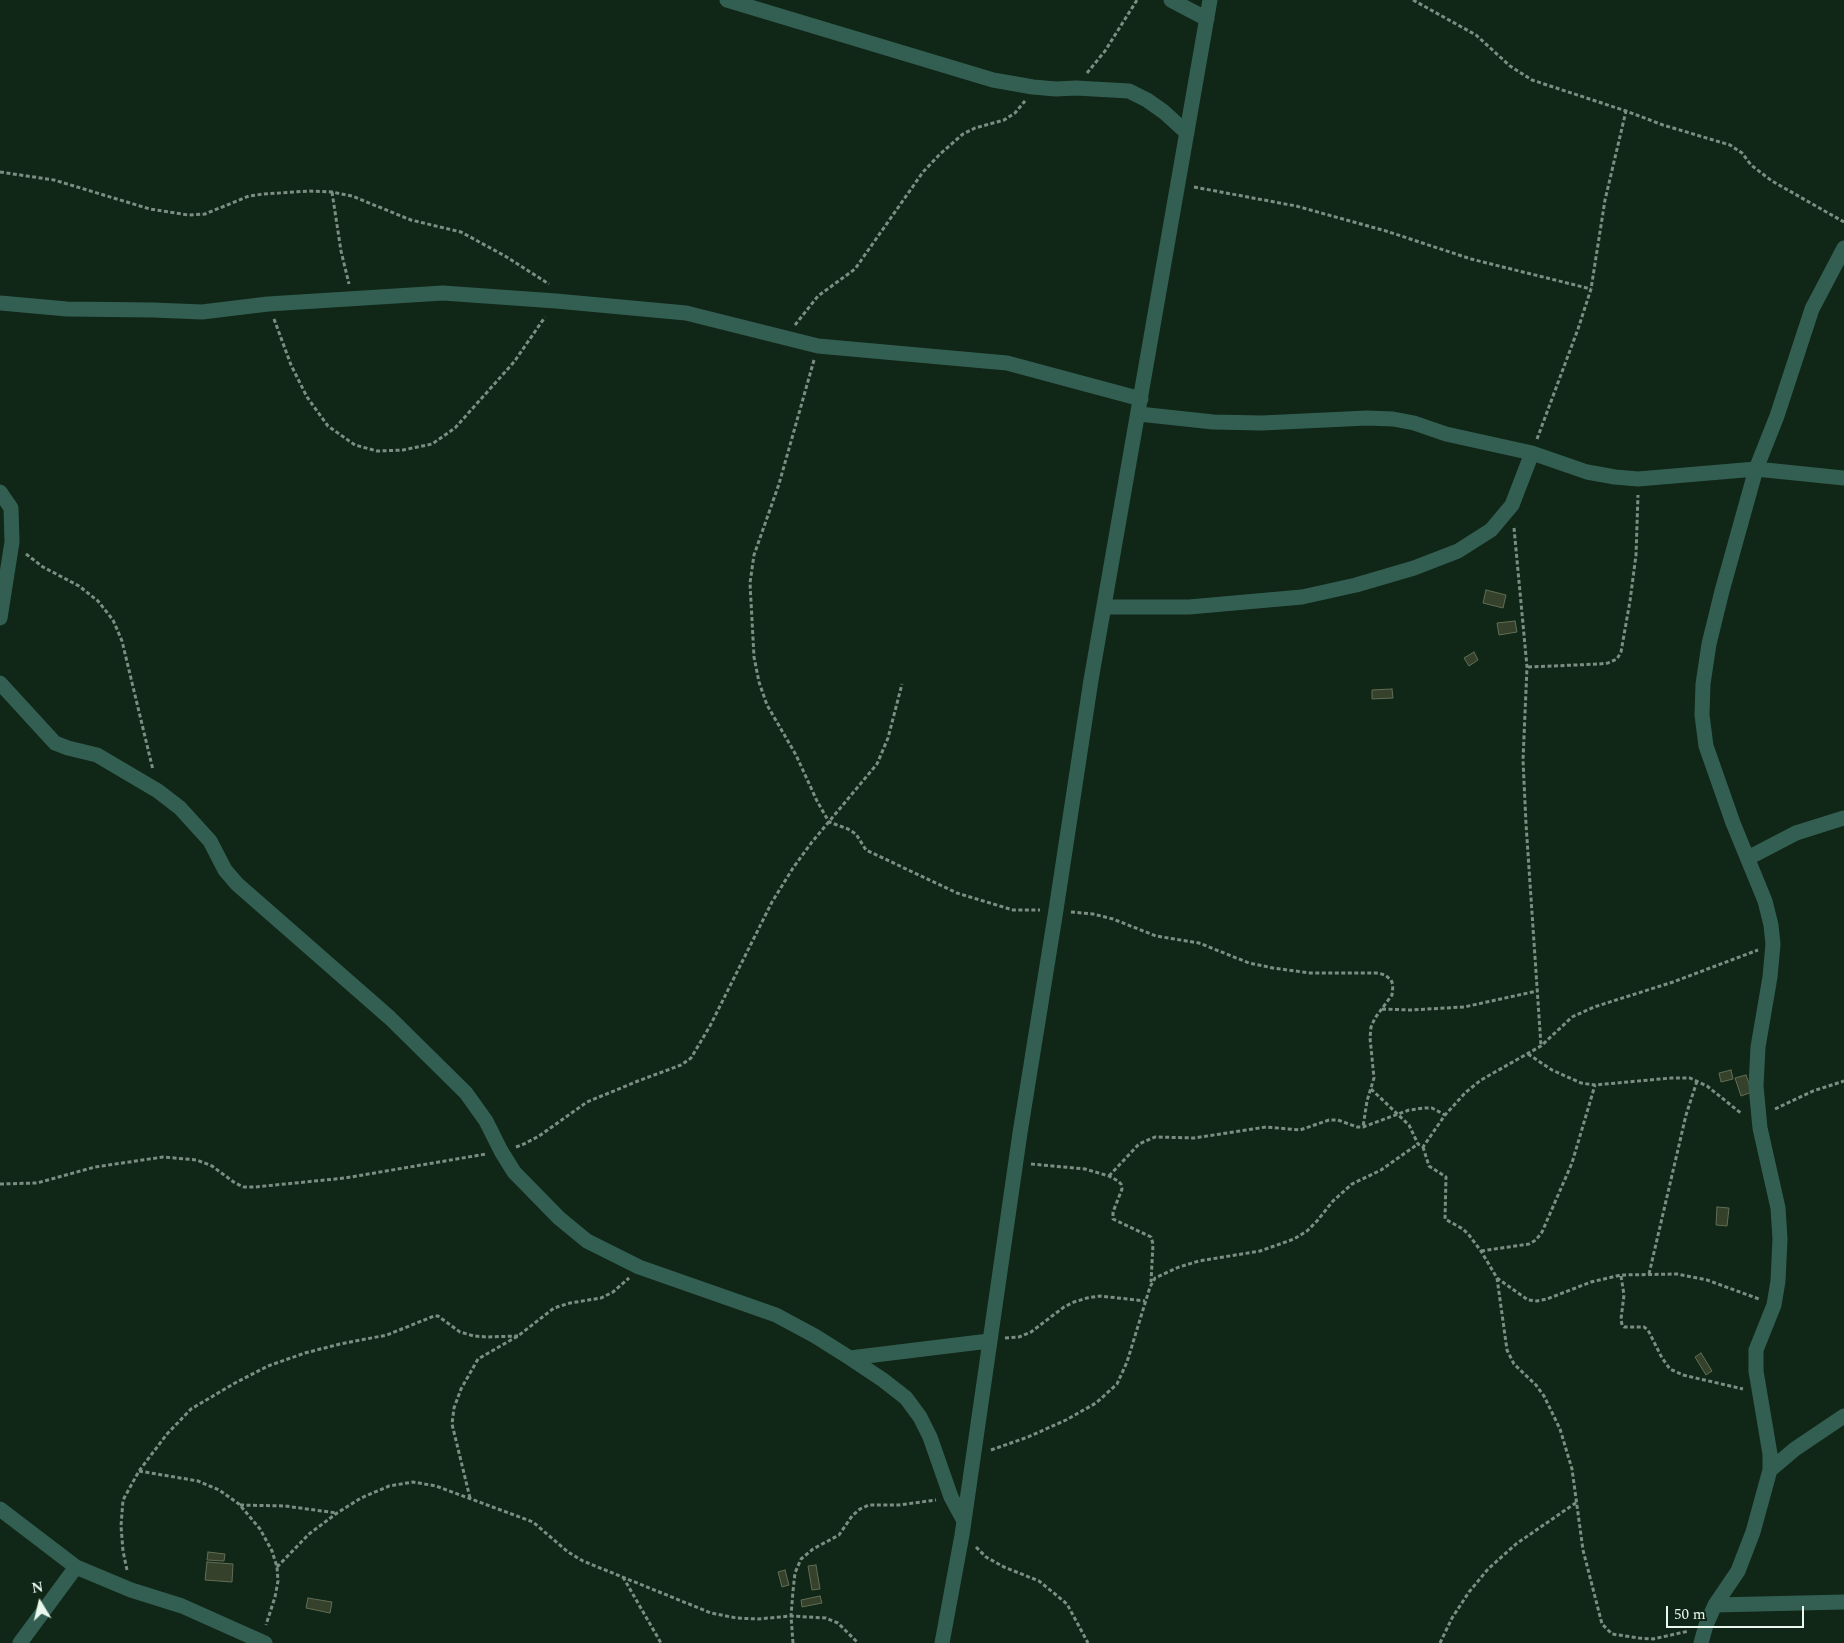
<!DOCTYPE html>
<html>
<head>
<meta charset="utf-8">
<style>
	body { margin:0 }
	#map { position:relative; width:1844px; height:1643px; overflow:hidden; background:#102617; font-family:Spectral,serif }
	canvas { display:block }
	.north { position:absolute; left:15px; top:1578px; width:50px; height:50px; -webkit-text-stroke:4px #102617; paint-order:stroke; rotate:351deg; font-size:14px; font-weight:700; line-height:20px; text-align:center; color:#eaf8ed }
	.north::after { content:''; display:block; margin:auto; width:18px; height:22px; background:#eaf8ed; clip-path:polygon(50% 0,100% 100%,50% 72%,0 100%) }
	.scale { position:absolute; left:1666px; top:1606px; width:138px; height:22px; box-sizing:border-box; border:2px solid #eaf8ed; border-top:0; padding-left:6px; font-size:15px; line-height:18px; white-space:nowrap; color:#eaf8ed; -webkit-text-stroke:4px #102617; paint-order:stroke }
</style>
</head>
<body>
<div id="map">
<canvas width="1844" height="1643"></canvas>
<div class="north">N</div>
<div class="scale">50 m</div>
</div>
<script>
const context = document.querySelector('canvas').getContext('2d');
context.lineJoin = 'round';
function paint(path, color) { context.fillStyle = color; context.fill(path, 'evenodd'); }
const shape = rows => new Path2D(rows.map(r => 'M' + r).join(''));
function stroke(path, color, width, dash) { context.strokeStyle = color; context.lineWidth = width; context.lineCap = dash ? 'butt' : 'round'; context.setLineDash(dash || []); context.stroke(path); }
const building = shape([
	[1486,590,1506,595,1503,608,1483,603,1486,590],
	[1515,621,1517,632,1499,635,1497,623,1515,621],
	[1474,652,1478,660,1469,666,1464,658,1474,652],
	[1392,689,1393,698,1372,699,1372,690,1392,689],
	[1731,1070,1733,1079,1721,1082,1719,1073,1731,1070],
	[1746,1075,1752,1092,1741,1096,1735,1078,1746,1075],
	[1717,1207,1729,1208,1727,1226,1716,1225,1717,1207],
	[1701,1353,1712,1371,1706,1375,1695,1357,1701,1353],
	[208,1552,225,1554,224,1561,207,1560,208,1552],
	[207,1562,233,1564,232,1582,205,1580,207,1562],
	[816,1565,820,1589,812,1590,808,1566,816,1565],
	[785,1570,789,1585,782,1587,778,1572,785,1570],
	[820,1596,822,1603,802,1607,801,1600,820,1596],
	[308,1598,332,1602,330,1613,306,1608,308,1598]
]);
const path = shape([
	[1413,0,1476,35,1510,66,1532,80,1626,111,1663,125,1730,145,1742,153,1751,165,1772,181,1844,222],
	[1087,73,1105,51,1137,0],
	[0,172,54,180,150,209,188,215,205,214,249,196,264,194,309,191,332,192,352,196,411,220,461,232,505,256,549,284],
	[1194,187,1296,206,1386,231,1471,259,1591,289],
	[332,192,341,251,349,284],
	[274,319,291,365,307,397,328,426,355,445,377,451,403,450,432,444,455,428,514,362,545,317],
	[795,325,818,296,855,269,923,172,940,154,963,134,975,128,1004,120,1015,113,1025,101],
	[814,360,779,484,754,555,750,583,754,657,759,682,767,705,796,755,817,801,829,822,848,829,856,834,866,850,957,893,1013,910,1040,910],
	[1537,439,1578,329,1591,289,1605,200,1626,111],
	[1514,528,1527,667,1523,760,1526,824,1541,1046],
	[26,554,43,567,79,586,98,601,113,620,122,641,153,770],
	[1528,667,1599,664,1608,663,1617,659,1621,652,1630,601,1636,555,1638,495],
	[1071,912,1093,914,1113,919,1156,936,1199,943,1249,963,1273,968,1310,973,1378,973,1385,975,1391,980,1393,985,1392,995,1375,1018,1371,1027,1370,1038,1374,1078,1367,1101,1363,1127],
	[1382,1009,1410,1010,1464,1007,1537,991],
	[1528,1054,1552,1070,1581,1083,1595,1085,1671,1078,1690,1078,1707,1086,1742,1114],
	[1371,1089,1409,1125,1418,1144,1423,1147,1445,1115,1466,1092,1481,1080,1541,1046,1572,1017,1594,1007,1673,982,1758,950],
	[1775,1109,1813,1091,1844,1081],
	[516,1147,524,1144,539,1136,587,1102,638,1081,681,1065,691,1058,710,1026,772,902,793,868,812,842,877,764,888,738,902,684],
	[1423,1147,1429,1166,1446,1177,1445,1219,1463,1229,1469,1235,1481,1251,1497,1278,1528,1300,1537,1301,1547,1299,1591,1282,1621,1275,1677,1274,1707,1280,1759,1299],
	[1031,1164,1085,1169,1109,1176,1118,1181,1121,1184,1122,1189,1113,1212,1113,1219,1151,1237,1153,1244,1151,1282],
	[1109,1176,1139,1144,1155,1137,1194,1138,1266,1127,1300,1130,1329,1120,1338,1120,1357,1127,1363,1127,1409,1110,1425,1108,1432,1108,1445,1115],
	[0,1184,37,1183,95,1167,163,1157,197,1160,212,1166,235,1183,244,1187,255,1187,345,1178,486,1154],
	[1481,1251,1529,1244,1536,1240,1542,1232,1572,1163,1595,1085],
	[1649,1274,1686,1115,1697,1081],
	[1621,1276,1624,1295,1621,1319,1622,1325,1624,1327,1644,1327,1648,1330,1662,1358,1670,1369,1683,1375,1743,1389],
	[1497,1278,1507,1350,1514,1364,1536,1385,1544,1396,1560,1429,1572,1469,1583,1550,1602,1624,1612,1634,1639,1638,1653,1639,1689,1631],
	[1005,1338,1019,1337,1031,1332,1064,1307,1074,1302,1087,1298,1100,1296,1145,1301],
	[991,1450,1028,1437,1066,1420,1096,1403,1117,1384,1127,1362,1150,1287,1155,1278,1179,1267,1199,1261,1260,1251,1294,1239,1307,1231,1317,1221,1333,1201,1352,1184,1381,1170,1418,1144],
	[139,1471,198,1481,219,1490,239,1504,260,1529,272,1551,277,1567,278,1581,275,1597,266,1625],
	[470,1498,452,1424,454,1408,461,1389,478,1359,518,1336,554,1308,570,1303,601,1298,613,1292,629,1278],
	[240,1505,285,1506,337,1513],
	[976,1547,986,1557,1004,1567,1039,1581,1055,1594,1067,1604,1088,1643],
	[277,1567,309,1534,337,1513,361,1498,389,1486,413,1482,436,1486,533,1522,568,1552,583,1561,711,1613,736,1618,758,1619,791,1616,826,1618,838,1623,858,1643],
	[127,1570,123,1551,121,1526,123,1500,139,1471,167,1434,191,1409,235,1383,268,1366,305,1353,340,1344,387,1335,434,1316,438,1316,460,1332,474,1336,487,1337,518,1336],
	[623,1577,661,1643],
	[793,1643,791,1616,793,1591,795,1573,801,1559,813,1549,839,1535,852,1516,860,1509,869,1505,899,1505,936,1500],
	[1440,1643,1452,1618,1469,1592,1488,1569,1516,1544,1577,1502]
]);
const street = shape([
	[727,0,993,80,1033,87,1056,89,1076,88,1129,91,1147,100,1164,112,1187,133],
	[1171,0,1207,19],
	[0,303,67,309,153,310,202,312,268,304,443,293,556,301,686,313,818,346,1007,363,1141,399],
	[1139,414,1213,422,1262,423,1367,418,1393,419,1414,423,1446,434,1532,453,1587,472,1615,477,1638,479,1756,469,1844,478],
	[0,492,11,508,12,542,0,618],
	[1104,607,1189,607,1302,597,1356,585,1414,568,1458,551,1491,530,1512,505,1532,453],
	[0,683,55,743,68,748,97,755,158,791,180,808,210,841,225,870,237,884,390,1018,466,1093,486,1121,501,1151,514,1172,559,1218,587,1241,639,1267,776,1315,815,1336,850,1358,883,1380,906,1398,920,1417,930,1437,951,1497,964,1521],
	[1748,858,1796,833,1844,818],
	[850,1358,989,1341],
	[1770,1470,1795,1449,1844,1416],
	[0,1509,76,1567,131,1590,182,1606,265,1643],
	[1715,1605,1844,1602],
	[20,1643,76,1567],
	[942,1643,962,1535,1020,1133,1056,910,1091,680,1210,0],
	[1701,1643,1706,1625,1715,1605,1738,1571,1753,1532,1770,1470,1770,1454,1756,1371,1756,1350,1774,1305,1778,1281,1780,1239,1778,1208,1760,1128,1756,1086,1758,1047,1770,977,1773,944,1771,925,1765,901,1733,823,1706,746,1702,715,1703,684,1709,644,1722,591,1756,469,1777,416,1812,309,1844,248]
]);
paint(building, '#35412a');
stroke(building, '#616e55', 1);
stroke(path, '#7c8e81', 3, [4, 2.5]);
stroke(street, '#335f53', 15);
</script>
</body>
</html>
